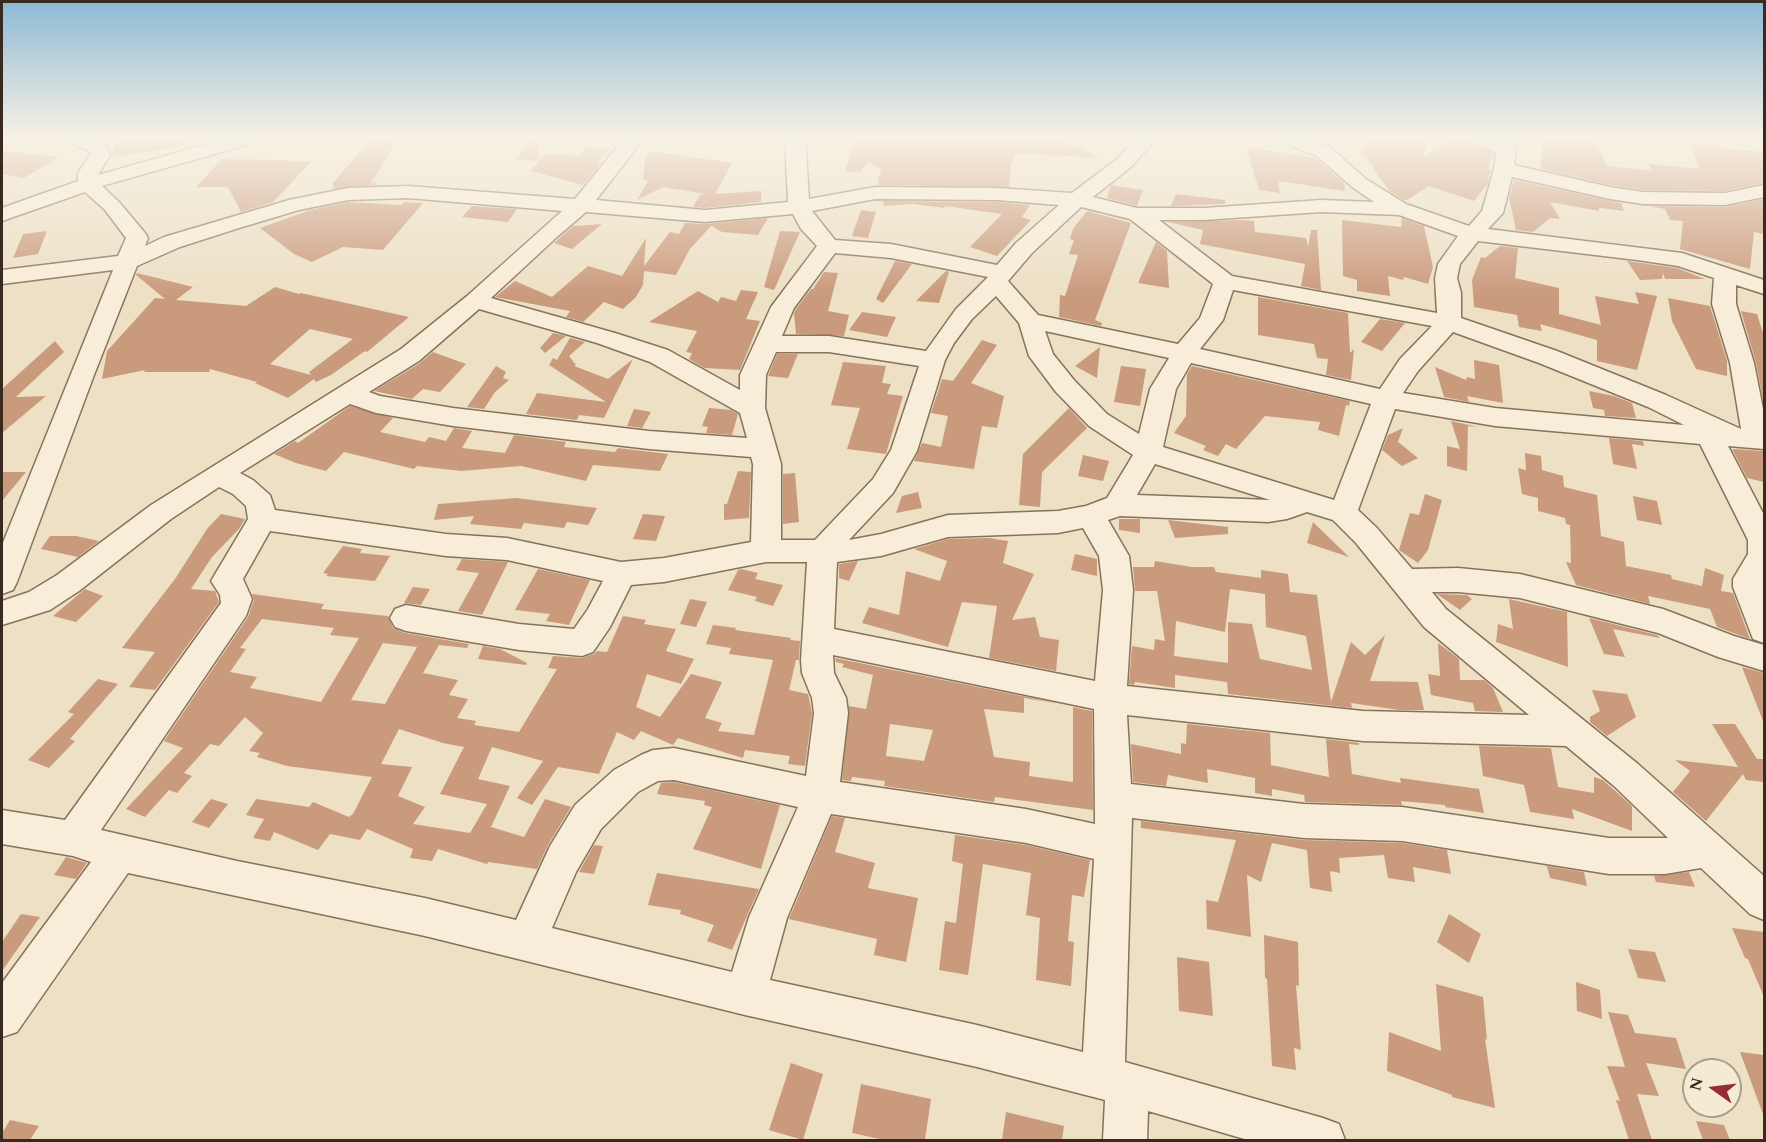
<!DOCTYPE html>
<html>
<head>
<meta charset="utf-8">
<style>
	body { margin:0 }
	#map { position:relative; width:1766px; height:1142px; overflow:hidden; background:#ede0c5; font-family:Spectral,serif }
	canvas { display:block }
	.frame { position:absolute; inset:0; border:3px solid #382a1f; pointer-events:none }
	.north { position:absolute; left:1682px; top:1058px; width:60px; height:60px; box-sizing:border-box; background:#f5ead4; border:2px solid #a99d8c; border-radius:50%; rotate:284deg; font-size:16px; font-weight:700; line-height:24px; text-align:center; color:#382a1f }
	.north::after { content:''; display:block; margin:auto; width:21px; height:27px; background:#952d31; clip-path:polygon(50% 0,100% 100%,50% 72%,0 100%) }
</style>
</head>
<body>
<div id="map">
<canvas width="1766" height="1142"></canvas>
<div class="frame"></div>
<div class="north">N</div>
</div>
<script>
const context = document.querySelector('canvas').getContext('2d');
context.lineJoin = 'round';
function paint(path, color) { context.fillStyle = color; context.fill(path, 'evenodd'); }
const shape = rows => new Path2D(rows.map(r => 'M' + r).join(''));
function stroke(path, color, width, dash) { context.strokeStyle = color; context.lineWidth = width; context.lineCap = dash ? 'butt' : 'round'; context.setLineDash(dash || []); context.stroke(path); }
const building = shape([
	[118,137,182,137,183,147,112,157],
	[373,137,399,137,370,185,377,180,375,185,333,189,333,183],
	[533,137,539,137,539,161,515,159],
	[856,137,1070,137,1068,143,1097,156,1097,158,1016,153,1011,165,1009,187,879,185,878,177,882,170,868,161,860,172,845,171],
	[1370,137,1430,137,1422,157,1458,137,1463,137,1467,143,1494,153,1488,169,1491,170,1487,185,1474,201,1429,186,1407,200,1404,200,1389,191,1362,151],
	[1543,137,1594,137,1607,166,1652,171,1648,164,1700,169,1690,143,1716,145,1718,148,1764,152,1764,183,1725,191,1643,190,1610,185,1541,169],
	[587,146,609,149,597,163,601,163,583,185,531,171,546,153,580,156],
	[1246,147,1316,158,1344,183,1345,191,1278,181,1280,193,1259,190],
	[2,151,59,157,24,178,2,174],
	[652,151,732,163,715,194,761,191,761,202,705,208,693,207,700,195,706,194,663,187,637,200,648,181,643,180,645,159],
	[222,159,280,160,311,162,273,202,241,212,228,187,196,187],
	[1514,180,1621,203,1624,211,1599,208,1599,211,1550,202,1560,219,1550,218,1533,232,1516,230,1509,198],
	[1111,185,1143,190,1137,206,1107,198],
	[1176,194,1225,200,1225,204,1171,206],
	[1764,199,1764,234,1754,232,1750,269,1680,249,1683,221,1670,220,1665,209,1649,206,1725,207],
	[883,201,997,202,1030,205,1022,217,1031,220,997,256,970,247,1002,214,945,206,944,208,913,204,884,206],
	[348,202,402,205,404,202,423,203,383,250,343,247,312,262,294,254,260,228,310,210],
	[472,206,517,209,508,222,462,217],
	[861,210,876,212,868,238,852,236],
	[1087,211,1131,223,1095,320,1102,323,1101,326,1059,317,1060,295,1065,296,1078,255,1069,254,1074,240,1070,239,1073,229],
	[768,218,758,235,722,232,711,226,690,249,676,275,644,271,643,285,636,297,623,309,604,302,583,322,566,317,570,311,495,297,515,281,552,297,588,266,622,276,646,238,644,266,670,232,679,234,685,223,705,224],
	[1402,218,1424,226,1433,267,1428,284,1404,277,1403,280,1388,276,1390,296,1357,291,1357,280,1343,276,1342,220,1401,227],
	[1244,220,1254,221,1255,232,1306,238,1308,247,1311,230,1317,230,1321,290,1301,286,1305,264,1200,244,1203,230,1168,222],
	[602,224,572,249,554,243,573,226],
	[47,231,38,254,13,258,23,234],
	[780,231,800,232,774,290,764,287],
	[1156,242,1167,251,1169,288,1138,283],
	[1500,246,1518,248,1515,278,1559,288,1559,314,1601,325,1595,296,1639,304,1635,292,1657,296,1637,370,1597,361,1597,340,1540,324,1542,331,1519,327,1517,315,1474,307,1472,280,1481,257,1485,258],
	[895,261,912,264,883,303,876,299],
	[1627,261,1677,268,1705,279,1665,279,1663,273,1662,279,1640,280],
	[946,271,949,272,939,303,916,301],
	[824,272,838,273,828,311,849,315,844,336,796,334,794,313,796,309,811,289,813,289],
	[137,273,193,287,176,300,246,306,275,287,299,294,301,293,409,317,367,352,365,351,331,375,316,382,314,379,288,398,255,383,257,382,210,369,209,372,144,372,145,370,102,379,107,351,155,298,165,299,136,275],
	[310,329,353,339,309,372,311,375,270,364],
	[741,290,758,292,746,319,760,321,740,370,704,368,689,359,692,353,686,352,697,331,649,322,698,291,718,302,721,297,736,301],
	[1258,297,1348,313,1350,353,1354,349,1351,380,1326,375,1328,359,1317,358,1314,344,1258,335],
	[1668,298,1710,306,1727,361,1727,376,1696,369,1672,321],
	[1741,311,1757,314,1764,336,1764,405,1756,363],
	[862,312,896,317,887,337,849,330],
	[1380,319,1405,323,1382,351,1361,342],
	[553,333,566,336,545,353,540,348],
	[570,338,585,342,569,356,576,365,574,366,608,379,633,359,604,418,579,415,577,420,526,414,537,393,606,402,549,365,553,358,557,360],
	[982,340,997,345,971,383,1004,396,997,428,982,426,974,469,914,461,922,443,941,447,948,416,931,413,942,379,953,381],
	[55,341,64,352,16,397,46,396,2,433,2,389],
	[1100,347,1097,378,1075,366],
	[433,352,466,364,440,392,423,389,412,399,374,391,420,363],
	[777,354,798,354,788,378,768,376],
	[1474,360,1499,365,1503,403,1467,396,1469,402,1444,397,1435,367,1466,380,1467,377,1475,379],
	[843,362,886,366,882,383,891,384,887,394,903,396,886,454,847,449,860,408,831,405],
	[496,366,506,372,503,378,509,380,495,392,484,409,467,407],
	[1121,366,1146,369,1140,406,1114,402],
	[1192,366,1350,401,1349,406,1346,405,1339,436,1318,430,1320,422,1265,416,1236,449,1226,444,1218,456,1203,450,1206,446,1174,433,1186,416,1187,374],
	[1589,391,1614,396,1632,403,1636,418,1605,416,1604,410,1593,408],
	[350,406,393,418,380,432,425,442,429,437,446,441,454,428,472,431,462,448,505,453,514,435,566,442,564,447,615,452,618,448,668,454,660,471,593,465,586,481,521,466,461,471,417,466,414,469,344,452,326,471,296,463,274,454,295,441,298,443],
	[709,408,731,410,738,414,732,435,706,433,708,427,702,426],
	[1069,408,1087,428,1042,472,1040,507,1019,505,1023,454],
	[634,409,651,412,642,428,627,426],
	[1451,421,1478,427,1468,426,1467,471,1447,466,1447,446,1460,449],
	[1403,428,1398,442,1418,458,1402,466,1382,450,1388,435],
	[1609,438,1643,441,1644,446,1632,444,1637,469,1613,464],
	[1732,449,1764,451,1764,482,1747,478],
	[1525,453,1541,456,1542,470,1563,476,1564,487,1597,495,1601,536,1624,542,1626,566,1671,575,1672,579,1702,586,1705,568,1724,575,1721,591,1733,593,1750,639,1717,627,1710,609,1648,596,1650,604,1576,585,1566,562,1571,563,1570,525,1566,524,1565,518,1538,511,1538,498,1522,494,1518,468,1526,470],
	[1083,455,1109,461,1103,481,1078,476],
	[738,471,751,472,749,518,724,520,724,504,727,504],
	[2,472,26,472,2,501],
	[795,473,799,522,783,524,783,474],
	[918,492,922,508,896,513,902,496],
	[1425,494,1442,500,1428,550,1418,563,1399,550,1410,513,1419,515],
	[1633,496,1657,501,1662,525,1637,520],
	[516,498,597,508,588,525,567,522,564,528,524,523,521,529,470,524,474,516,434,520,438,504],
	[221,514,245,519,239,529,212,557,191,589,215,591,219,602,155,690,129,687,155,652,122,648,175,579,207,529],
	[643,514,665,516,656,541,633,539],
	[1119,519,1140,519,1140,533,1119,530],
	[1168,520,1228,527,1228,534,1175,538],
	[1313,522,1349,557,1307,543],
	[50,536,76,536,99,541,78,557,41,549],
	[989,538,1008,541,1003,563,1034,574,1012,620,1035,617,1040,637,1059,640,1056,671,989,658,997,606,962,602,948,647,862,623,869,607,899,615,906,571,940,581,947,561,914,549,948,539],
	[343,546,362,549,360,553,390,556,375,581,326,576,328,574,323,573],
	[1075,554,1097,559,1097,576,1071,570],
	[462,559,508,562,482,615,458,611,479,573,456,570],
	[858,561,849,581,839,578,839,564],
	[1155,561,1192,567,1214,567,1216,572,1261,578,1261,570,1288,574,1290,592,1317,595,1331,702,1351,642,1365,655,1385,635,1370,681,1418,682,1424,710,1399,710,1351,703,1352,708,1228,694,1227,682,1175,675,1175,688,1135,682,1134,685,1129,684,1132,646,1154,650,1155,639,1165,641,1157,591,1135,591,1133,567,1154,567],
	[1230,589,1265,594,1266,627,1306,636,1312,670,1260,659,1252,624,1228,622,1228,663,1174,656,1176,621,1225,632],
	[538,569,590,580,569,625,546,621,550,614,515,610],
	[741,569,758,573,755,579,783,585,773,606,755,601,757,597,728,590,738,570],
	[413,587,430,589,421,605,404,603],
	[85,589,103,596,76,622,53,616],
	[252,594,324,604,321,609,388,616,393,628,405,633,469,644,467,648,439,645,423,673,458,680,449,695,468,699,457,718,476,721,474,725,519,732,557,669,548,668,553,656,582,658,594,654,597,651,607,652,623,616,646,620,644,624,676,629,666,651,694,659,681,684,647,674,636,707,660,717,691,674,722,682,705,718,722,723,718,731,754,735,773,660,729,654,731,648,706,644,713,625,736,628,735,630,791,638,790,640,800,641,799,660,796,660,789,690,808,694,812,713,805,766,788,764,790,756,745,750,743,758,678,738,673,745,641,731,634,740,617,732,599,774,558,767,532,805,517,798,543,761,492,747,478,779,510,786,491,827,524,837,545,799,571,807,548,845,537,869,488,862,487,864,438,849,432,861,410,858,413,849,367,829,360,840,330,834,318,850,274,832,270,841,253,838,264,819,246,815,256,799,309,807,313,802,349,817,353,814,372,777,287,766,257,757,260,753,249,751,263,733,245,717,219,746,210,744,184,773,192,776,177,793,169,790,145,817,126,809,183,748,164,741,248,617,254,600],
	[262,619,334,628,330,635,359,638,321,702,250,688,257,677,230,672,246,649,240,648],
	[383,643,417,647,385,704,351,700],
	[399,729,443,743,464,747,440,794,487,804,470,833,413,824,425,807,398,796,412,767,381,764],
	[1437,594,1467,595,1472,599,1460,610],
	[690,599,707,602,696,627,680,624],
	[1509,599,1567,612,1568,667,1496,642,1498,624,1513,629],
	[1589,618,1657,635,1660,638,1613,629,1625,657,1604,654],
	[1438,643,1459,659,1460,680,1484,680,1493,688,1503,712,1475,711,1473,703,1431,695,1428,674,1440,676],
	[483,646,500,649,527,663,526,665,478,659],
	[835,658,1056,703,1024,698,1024,713,984,709,994,757,1030,762,1029,776,1073,782,1073,707,1092,711,1093,810,995,797,994,802,884,786,885,781,852,777,851,781,842,780,849,706,866,709,873,675,842,667,844,664,836,662],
	[890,724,933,730,924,761,886,756],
	[1742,667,1764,673,1764,721,1763,721],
	[98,679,118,684,70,739,75,741,49,768,28,760,74,714,68,712],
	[1592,690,1627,694,1636,717,1607,736,1590,722,1590,717,1600,711],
	[1187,724,1270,733,1271,765,1329,777,1326,739,1359,743,1359,745,1349,744,1352,774,1401,783,1400,778,1479,789,1484,813,1445,807,1445,805,1401,801,1402,805,1305,802,1304,795,1272,789,1272,796,1255,793,1255,778,1207,769,1208,783,1168,775,1166,786,1133,782,1131,744,1181,754,1181,743,1186,744],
	[1712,724,1735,724,1757,759,1764,759,1764,782,1746,780,1743,774,1706,821,1673,792,1690,771,1675,760,1738,767],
	[1479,746,1551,748,1558,787,1594,793,1594,777,1603,780,1632,806,1632,831,1572,809,1574,819,1530,812,1524,785,1483,776],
	[674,782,780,805,761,869,693,849,712,807,704,805,705,801,657,794,661,783],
	[211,799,228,804,209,828,192,822],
	[832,816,845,818,835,852,875,863,868,888,918,898,906,962,874,955,877,939,789,919],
	[1141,821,1304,840,1402,843,1447,850,1451,874,1413,867,1415,882,1388,878,1384,855,1339,858,1340,873,1330,871,1332,892,1310,888,1307,850,1272,843,1261,882,1247,875,1251,937,1207,929,1206,900,1218,902,1236,840,1141,828],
	[955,835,1026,845,1090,860,1084,897,1072,895,1068,941,1074,942,1071,986,1036,980,1040,918,1026,915,1031,873,983,864,968,975,939,970,945,921,956,923,963,864,952,861],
	[594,845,603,846,594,874,579,872],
	[66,857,87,863,76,879,54,875],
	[1547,866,1584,872,1587,886,1550,878],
	[1689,872,1695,887,1656,882,1654,876],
	[657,873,759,889,732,950,707,941,714,925,680,914,681,910,648,905],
	[21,914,40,917,2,971,2,942],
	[1449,914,1481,934,1469,963,1437,942],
	[1732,928,1764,932,1764,997,1748,959,1745,958],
	[1264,935,1298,942,1299,986,1296,985,1301,1050,1294,1048,1296,1070,1272,1066,1267,979,1265,978],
	[1628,949,1655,952,1666,982,1638,978],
	[1177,957,1209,962,1213,1016,1179,1011],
	[1576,982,1600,990,1602,1019,1577,1011],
	[1436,984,1483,997,1487,1040,1485,1039,1495,1108,1452,1097,1452,1095,1387,1071,1389,1032,1441,1051],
	[1608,1012,1628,1015,1635,1033,1676,1038,1686,1069,1646,1063,1659,1096,1637,1094,1652,1140,1629,1140,1616,1100,1620,1101,1607,1066,1625,1067],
	[1740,1052,1764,1055,1764,1114,1763,1114],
	[791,1063,823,1074,803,1140,769,1130],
	[861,1084,931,1099,925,1140,884,1140,852,1133],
	[1006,1112,1064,1126,1062,1140,1002,1140],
	[10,1120,39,1126,30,1140,2,1140,2,1133],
	[1696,1121,1724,1125,1730,1140,1703,1140]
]);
const minor = shape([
	[61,137,90,137,102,141,107,146,110,155,98,175,232,137,263,137,260,141,102,186,119,202,145,233,148,238,145,246,164,237,289,200,348,188,408,186,575,199,625,137,645,137,596,200,705,210,788,202,785,137,805,137,809,199,875,187,997,188,1072,193,1117,159,1137,137,1158,137,1131,167,1093,197,1137,208,1204,208,1321,200,1374,202,1352,187,1317,156,1280,141,1277,137,1304,137,1331,148,1366,179,1406,204,1469,226,1482,211,1494,169,1496,152,1468,141,1465,137,1517,137,1514,165,1610,187,1643,192,1725,193,1764,185,1764,197,1725,205,1643,204,1610,199,1512,177,1503,213,1488,229,1682,253,1764,280,1764,294,1736,285,1736,304,1754,363,1764,414,1764,449,1728,446,1764,515,1764,643,1753,639,1733,587,1733,579,1748,554,1748,540,1700,444,1495,426,1395,409,1358,510,1376,527,1412,569,1458,568,1520,574,1663,609,1734,636,1764,645,1764,671,1718,657,1658,633,1520,598,1458,592,1432,592,1446,609,1638,764,1764,876,1764,920,1750,914,1701,868,1665,874,1609,874,1402,841,1304,838,1132,818,1125,1062,1323,1118,1339,1124,1345,1140,1248,1140,1148,1111,1147,1140,1103,1140,1105,1100,977,1067,745,1015,425,936,128,873,17,1032,2,1037,2,983,91,862,73,856,2,844,2,810,65,820,221,603,220,595,211,581,248,519,246,506,233,494,219,487,171,519,79,591,50,610,2,625,2,601,29,592,57,575,151,505,401,349,467,296,562,211,408,198,348,200,299,210,239,228,180,247,137,266,94,375,17,582,13,590,2,594,2,545,113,270,2,284,2,270,118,256,126,238,105,210,85,192,2,221,2,208,78,181,78,173,90,155,90,151,64,141,61,137],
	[875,199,997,200,1059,205,1016,243,997,265,891,244,835,240,812,211,875,199],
	[1081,207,1130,219,1213,284,1200,318,1178,344,1038,315,1008,281,1032,253,1081,207],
	[586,212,705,222,793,214,801,229,817,246,771,307,740,375,740,390,668,350,615,333,491,298,558,236,586,212],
	[1321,212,1399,215,1458,236,1438,264,1435,278,1437,313,1232,276,1159,220,1204,220,1321,212],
	[1478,241,1637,260,1678,266,1714,278,1712,304,1730,363,1741,429,1666,395,1557,351,1461,318,1461,293,1457,278,1460,264,1478,241],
	[835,253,891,258,988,277,956,309,926,351,829,336,782,336,794,308,835,253],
	[1233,290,1432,326,1400,359,1380,389,1200,349,1223,320,1233,290],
	[996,296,1019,323,1029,356,1056,392,1089,426,1133,455,1107,498,1086,506,1058,511,948,515,881,534,849,540,893,493,917,451,945,360,954,343,972,319,996,296],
	[479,309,597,343,650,362,740,413,747,438,649,431,453,408,380,396,369,392,419,361,479,309],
	[1045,331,1169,358,1150,389,1139,434,1107,414,1074,380,1053,354,1045,331],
	[1453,332,1539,363,1648,407,1684,425,1495,408,1403,393,1418,371,1453,332],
	[776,352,829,352,919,366,891,450,873,479,815,540,781,540,781,464,765,408,766,375,776,352],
	[1191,363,1371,404,1334,500,1163,447,1176,389,1191,363],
	[350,404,376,413,453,426,649,449,751,457,753,464,751,542,664,558,621,562,507,538,446,534,275,510,270,495,253,480,240,473,350,404],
	[1155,464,1270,500,1137,495,1155,464],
	[1307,512,1333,520,1356,543,1424,627,1529,715,1363,711,1127,686,1133,590,1129,556,1108,520,1120,516,1268,522,1287,519,1307,512],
	[1083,528,1099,556,1103,590,1095,681,834,629,837,562,881,556,948,537,1058,533,1083,528],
	[270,531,446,556,507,560,603,581,588,609,574,629,519,624,406,605,395,609,390,618,395,627,406,631,519,650,582,656,593,652,610,627,631,585,664,582,766,562,807,562,801,661,802,673,812,698,814,713,806,776,674,748,653,750,641,755,614,770,575,805,550,846,516,920,425,898,237,861,101,830,246,616,252,599,243,579,270,531],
	[833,655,1094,709,1095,824,1026,809,840,782,848,713,846,698,834,673,833,655],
	[1127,715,1363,741,1566,746,1614,786,1668,838,1609,838,1402,807,1304,804,1131,784,1127,715],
	[674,780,798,807,749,917,732,972,552,928,576,872,601,829,638,792,658,781,674,780],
	[831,814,1026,843,1094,859,1083,1052,977,1025,770,980,787,918,831,814]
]);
paint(building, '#ca9a7c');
stroke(minor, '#87725b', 3);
paint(minor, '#f8edd8');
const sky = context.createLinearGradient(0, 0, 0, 297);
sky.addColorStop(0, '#8db9d5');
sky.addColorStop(0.46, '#f7f1e5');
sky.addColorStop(1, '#f7f1e500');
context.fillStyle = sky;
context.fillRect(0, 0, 1766, 297);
</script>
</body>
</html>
